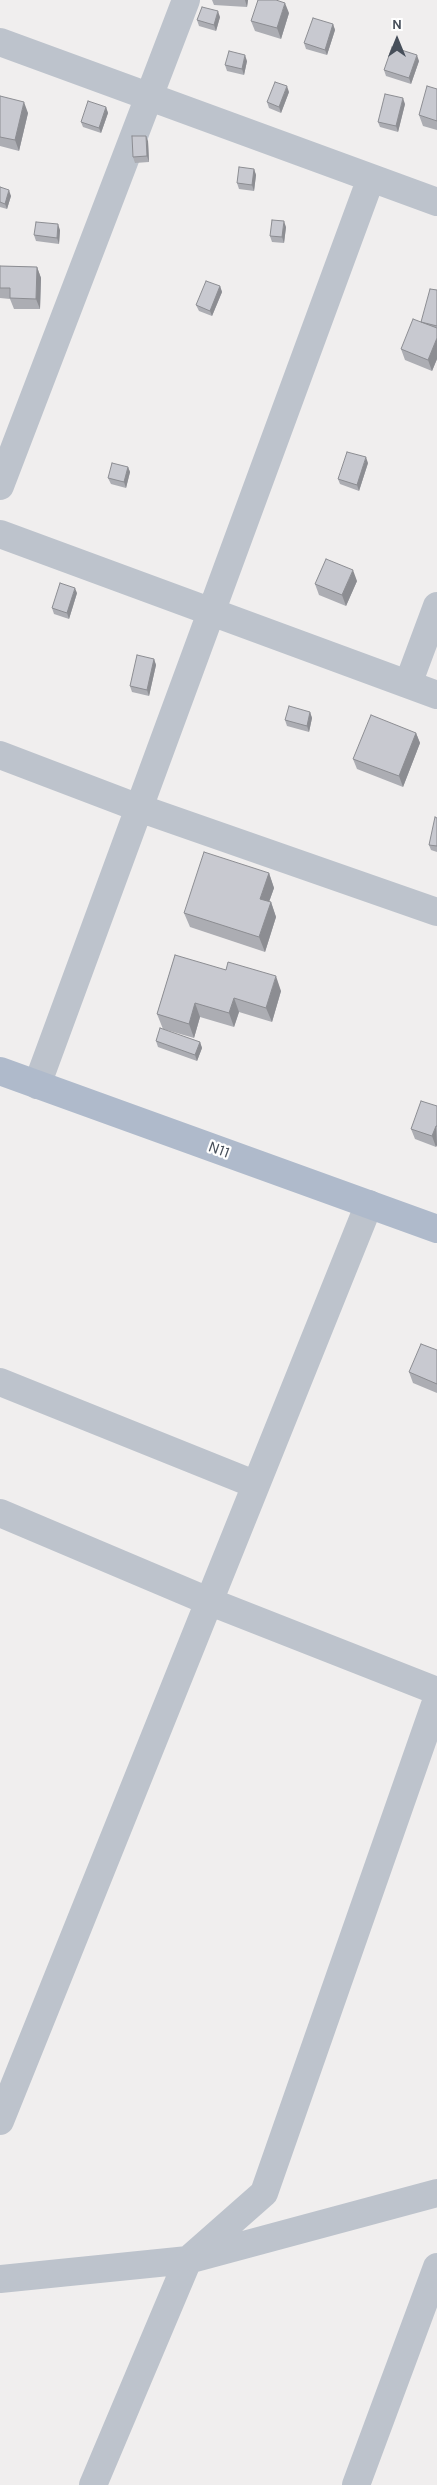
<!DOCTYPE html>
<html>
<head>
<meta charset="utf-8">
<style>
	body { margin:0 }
	#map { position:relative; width:437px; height:2485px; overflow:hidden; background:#f0eeee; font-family:Karla,sans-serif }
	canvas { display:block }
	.north { position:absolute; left:372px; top:15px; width:50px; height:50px; -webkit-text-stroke:4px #fff; paint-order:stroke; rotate:0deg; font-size:14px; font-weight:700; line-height:20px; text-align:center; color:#474f5a }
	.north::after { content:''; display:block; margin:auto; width:18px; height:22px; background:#474f5a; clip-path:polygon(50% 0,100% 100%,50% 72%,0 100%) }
</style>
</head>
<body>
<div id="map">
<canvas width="437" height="2485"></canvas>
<div class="north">N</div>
</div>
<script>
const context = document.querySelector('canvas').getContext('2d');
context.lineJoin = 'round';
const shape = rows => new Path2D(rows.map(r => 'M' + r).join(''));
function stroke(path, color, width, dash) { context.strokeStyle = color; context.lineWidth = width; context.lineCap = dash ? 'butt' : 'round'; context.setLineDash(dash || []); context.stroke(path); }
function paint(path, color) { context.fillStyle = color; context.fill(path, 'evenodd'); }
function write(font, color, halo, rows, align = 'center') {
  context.font = font + ' Karla,sans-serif'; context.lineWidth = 4.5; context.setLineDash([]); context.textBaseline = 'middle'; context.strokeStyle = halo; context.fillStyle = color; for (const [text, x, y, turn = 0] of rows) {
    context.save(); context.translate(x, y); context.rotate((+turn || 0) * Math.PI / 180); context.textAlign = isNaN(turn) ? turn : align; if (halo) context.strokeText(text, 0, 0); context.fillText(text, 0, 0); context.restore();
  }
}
const street = shape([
	[0,42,437,202],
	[0,486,186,0],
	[0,534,437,695],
	[408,684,437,606],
	[0,755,139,808,437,912],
	[37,1085,371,178],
	[0,1382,254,1484],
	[0,1513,208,1601,437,1691],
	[0,2121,369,1204],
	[0,2279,188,2260,437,2193],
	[93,2485,188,2260,264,2193,437,1699],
	[356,2485,437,2267]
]);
const primary = shape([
	[0,1071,437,1229]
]);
const wall = shape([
	[212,0,248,0,247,7,214,5],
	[289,13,281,39,255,31,251,21],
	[220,17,216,31,199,26,197,20],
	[333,24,335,30,327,55,306,49,304,43],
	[247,61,244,75,227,71,225,65],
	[419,61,411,84,386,76,384,70],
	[437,89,437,130,423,126,419,115],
	[289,92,281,113,269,108,267,102],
	[0,96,28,113,19,151,0,146],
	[405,104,398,132,380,127,378,122],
	[106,107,108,113,101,133,83,127,81,122],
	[148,141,149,162,135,163,133,157],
	[254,169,256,175,254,191,239,189,237,183],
	[0,187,11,196,7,209,0,207],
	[286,227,284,243,272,242,270,236],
	[60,230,59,244,36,241,34,235],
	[0,266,37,267,41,278,40,309,14,309,10,299,0,298],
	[220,286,222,292,212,316,199,311,196,305],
	[437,290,437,359,432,371,405,360,401,349,421,322],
	[368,463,359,491,340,484,338,479],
	[128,467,130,472,126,488,111,484,108,478],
	[357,581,346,606,319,595,315,584],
	[77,593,69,619,54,614,52,608],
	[154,659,156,665,149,696,132,692,130,686],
	[310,712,312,718,309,732,287,726,285,720],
	[416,733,420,743,403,787,357,769,353,759],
	[437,818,437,852,431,850,429,845],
	[269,873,274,888,269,902,271,902,276,917,265,952,190,927,184,913],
	[175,955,281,991,272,1022,239,1012,234,1027,200,1017,194,1038,163,1029,157,1014],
	[156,1041,200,1042,202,1048,197,1061,158,1047],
	[437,1106,437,1145,436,1147,415,1139,411,1129],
	[437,1350,437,1393,413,1383,409,1372]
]);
const shadedWall = shape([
	[245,0,248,0,247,7],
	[285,3,289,13,281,39,277,28],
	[218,11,220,17,216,31,214,25],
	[333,24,335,30,327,55,325,50],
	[245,55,247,61,244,75,242,69],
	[417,55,419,61,411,84,409,78],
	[287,86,289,92,281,113,279,107],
	[403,98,405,104,398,132,396,126],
	[24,102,28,113,19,151,15,140],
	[106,107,108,113,101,133,99,128],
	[146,136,148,141,149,162,147,156],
	[254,169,256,175,254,191,252,185],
	[9,190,11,196,7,209,5,204],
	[284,221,286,227,284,243,282,237],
	[58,224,60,230,59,244,57,238],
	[37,267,41,278,40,309,36,299],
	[220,286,222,292,212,316,210,311],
	[437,338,437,359,432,371,428,360],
	[366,457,368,463,359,491,357,485],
	[128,467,130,472,126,488,124,482],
	[353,570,357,581,346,606,342,595],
	[75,588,77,593,69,619,67,613],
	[154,659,156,665,149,696,147,690],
	[310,712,312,718,309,732,307,726],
	[416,733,420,743,403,787,399,776],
	[269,873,274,888,265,913,260,899],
	[271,902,276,917,265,952,259,937],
	[276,976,281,991,272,1022,266,1008],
	[234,998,239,1012,234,1027,229,1013],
	[195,1003,200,1017,194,1038,189,1024],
	[200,1042,202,1048,197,1061,195,1055],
	[436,1126,437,1145,436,1147,432,1136]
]);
const building = shape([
	[258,0,276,0,285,3,277,28,251,21,258,0],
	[202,7,218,11,214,25,197,20,202,7],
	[313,18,333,24,325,50,304,43,313,18],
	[392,47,417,55,409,78,384,70,392,47],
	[229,51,245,55,242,69,225,65,229,51],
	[275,82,287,86,279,107,267,102,275,82],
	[427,86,437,89,437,121,419,115,427,86],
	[385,94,403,98,396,126,378,122,385,94],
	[0,96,24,102,15,140,0,137,0,96],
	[88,101,106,107,99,128,81,122,88,101],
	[132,136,146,136,147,156,133,157,132,136],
	[239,167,254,169,252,185,237,183,239,167],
	[0,187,9,190,5,204,0,202,0,187],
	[272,220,284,221,282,237,270,236,272,220],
	[36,222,58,224,57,238,34,235,36,222],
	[0,266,37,267,36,299,10,298,10,288,0,288,0,266],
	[206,281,220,286,210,311,196,305,206,281],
	[430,289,437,290,437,326,421,322,430,289],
	[413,319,437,328,437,338,428,360,401,349,413,319],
	[347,452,366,457,357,485,338,479,347,452],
	[112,463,128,467,124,482,108,478,112,463],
	[326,559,353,570,342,595,315,584,326,559],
	[60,583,75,588,67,613,52,608,60,583],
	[137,655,154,659,147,690,130,686,137,655],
	[289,706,310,712,307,726,285,720,289,706],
	[371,715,416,733,399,776,353,759,371,715],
	[435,817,437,818,437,846,429,845,435,817],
	[204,852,269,873,260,899,271,902,259,937,184,913,204,852],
	[175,955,226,970,228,962,276,976,266,1008,234,998,229,1013,195,1003,189,1024,157,1014,175,955],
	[160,1028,200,1042,195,1055,156,1041,160,1028],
	[421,1101,437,1106,437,1126,436,1126,432,1136,411,1129,421,1101],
	[421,1344,437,1350,437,1384,409,1372,421,1344]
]);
const streetNames = [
	["N11",219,1150,20]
];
stroke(street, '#bdc3cc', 28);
stroke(primary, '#afbacb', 28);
paint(wall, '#acadb3');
paint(shadedWall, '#8c8d92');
paint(building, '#c8c9d0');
stroke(building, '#8c8d92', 1);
write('16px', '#474f5a', '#fff', streetNames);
</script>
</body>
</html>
